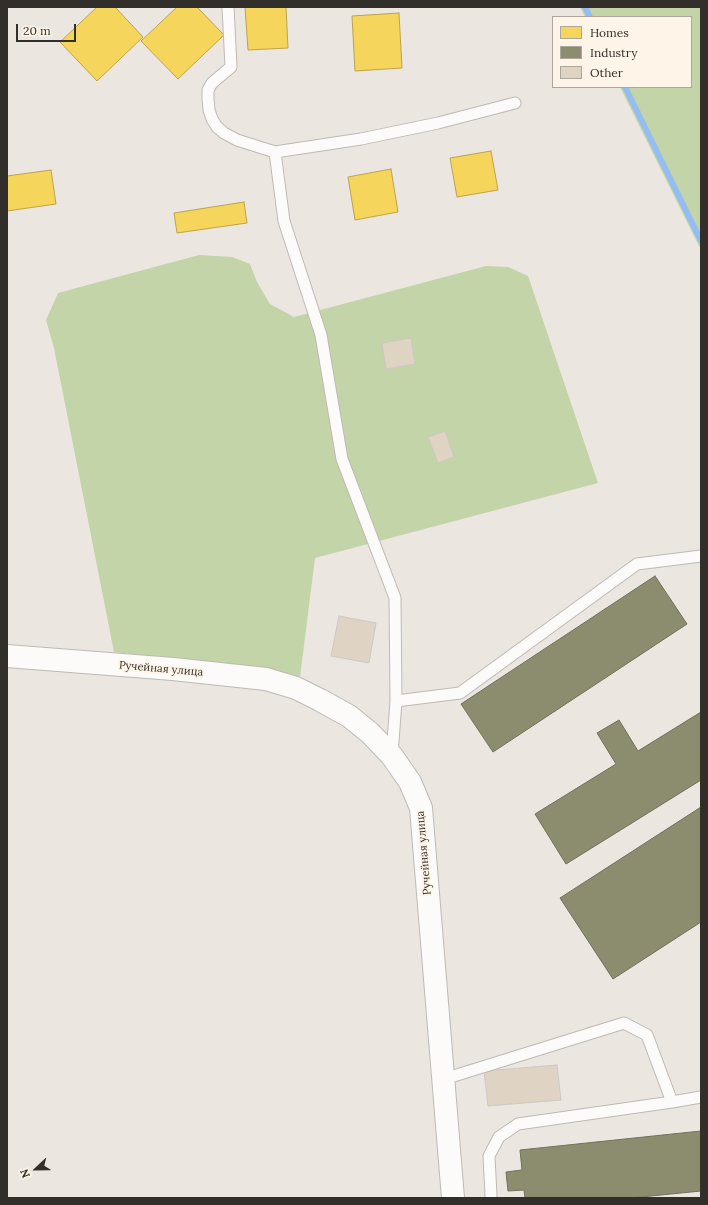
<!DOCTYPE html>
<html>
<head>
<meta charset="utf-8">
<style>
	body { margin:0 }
	#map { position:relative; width:708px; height:1205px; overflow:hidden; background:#ece6e0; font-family:Lora,serif }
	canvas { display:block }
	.frame { position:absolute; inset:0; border:8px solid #322f2a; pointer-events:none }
	.legend { position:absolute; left:552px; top:16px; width:140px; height:72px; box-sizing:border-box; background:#fef5e8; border:1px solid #aca69c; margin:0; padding:5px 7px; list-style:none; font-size:12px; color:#322f2a }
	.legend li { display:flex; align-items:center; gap:8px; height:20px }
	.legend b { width:20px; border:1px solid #aca69c }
	.north { position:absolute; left:16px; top:1149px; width:40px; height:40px; -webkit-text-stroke:3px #fef5e8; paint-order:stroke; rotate:248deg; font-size:11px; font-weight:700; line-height:16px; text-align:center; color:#322f2a }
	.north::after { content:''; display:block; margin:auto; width:14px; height:18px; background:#322f2a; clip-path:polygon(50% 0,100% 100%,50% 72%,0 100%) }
	.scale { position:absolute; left:16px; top:24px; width:60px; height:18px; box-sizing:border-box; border:2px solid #322f2a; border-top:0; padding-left:5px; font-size:12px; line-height:14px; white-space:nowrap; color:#322f2a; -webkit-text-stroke:3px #fef5e8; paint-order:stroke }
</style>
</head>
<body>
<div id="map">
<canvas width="708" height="1205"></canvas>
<div class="frame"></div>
<ul class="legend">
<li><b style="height:11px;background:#f6d55c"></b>Homes</li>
<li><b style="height:11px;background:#8c8c6e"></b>Industry</li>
<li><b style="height:11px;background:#dfd3c3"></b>Other</li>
</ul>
<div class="north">N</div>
<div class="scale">20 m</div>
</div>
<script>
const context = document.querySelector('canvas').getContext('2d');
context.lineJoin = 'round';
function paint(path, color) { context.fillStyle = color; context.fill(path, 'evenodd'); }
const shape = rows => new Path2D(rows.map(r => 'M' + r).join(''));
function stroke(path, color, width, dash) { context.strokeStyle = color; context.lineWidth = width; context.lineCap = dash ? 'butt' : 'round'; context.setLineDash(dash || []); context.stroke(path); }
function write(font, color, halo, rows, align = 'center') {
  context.font = font + ' Lora,serif'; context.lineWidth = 4; context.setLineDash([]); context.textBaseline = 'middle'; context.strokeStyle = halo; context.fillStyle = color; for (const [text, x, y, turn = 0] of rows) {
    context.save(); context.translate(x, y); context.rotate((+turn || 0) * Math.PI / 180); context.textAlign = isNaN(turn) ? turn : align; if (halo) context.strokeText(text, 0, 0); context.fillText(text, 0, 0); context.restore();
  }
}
const green = shape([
	[580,7,701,7,701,250,620,87,691,87,691,17,585,17],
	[199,255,232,257,250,264,257,282,270,304,294,317,486,266,508,267,528,276,598,483,315,558,300,677,268,668,114,652,54,348,46,320,58,293]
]);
const homes = shape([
	[97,7,115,7,143,37,97,81,60,42,97,7],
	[177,7,197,7,224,35,178,79,141,41,177,7],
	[245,7,286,7,288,48,248,50,245,7],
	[399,13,402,68,355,71,352,16,399,13],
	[491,151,498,190,457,197,450,158,491,151],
	[391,169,398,212,355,220,348,177,391,169],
	[51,170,56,204,7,211,7,176,51,170],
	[244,202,247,223,177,233,174,213,244,202]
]);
const industry = shape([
	[655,576,687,624,493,752,461,704,655,576],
	[701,712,701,780,566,864,535,814,616,764,597,733,619,720,638,751,701,712],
	[701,807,701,922,613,979,560,898,701,807],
	[701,1131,701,1191,631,1198,525,1198,524,1190,508,1191,506,1172,522,1170,520,1150,701,1131]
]);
const stream = shape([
	[585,7,590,17],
	[625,87,701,241]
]);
const building = shape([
	[411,338,415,364,386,369,382,343,411,338],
	[445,431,454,457,438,463,428,437,445,431],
	[339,616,376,623,369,663,331,656,339,616],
	[557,1065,561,1100,488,1106,484,1071,557,1065]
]);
const lane = shape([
	[228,7,231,67,212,83,208,90,208,99,209,110,212,119,217,127,224,133,237,140,275,152,361,139,438,123,515,103],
	[275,152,284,221,321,335,342,459,395,598,396,701,392,755],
	[396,701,460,693,637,564,701,556],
	[444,1079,624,1023,647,1035,672,1102],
	[491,1196,489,1156,499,1137,518,1124,672,1102,701,1097]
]);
const street = shape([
	[7,656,173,669,266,679,296,688,320,700,349,716,370,733,392,756,410,782,421,808,453,1198]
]);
const streetNames = [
	["Ручейная улица",161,669,5],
	["Ручейная улица",424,853,-95]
];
paint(green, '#c2d4a8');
paint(homes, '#f6d55c');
stroke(homes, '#bba34d', 1);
paint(industry, '#8c8c6e');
stroke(industry, '#71705a', 1);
stroke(stream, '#94bef2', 6);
paint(building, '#dfd3c3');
stroke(building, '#ccc8c3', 1);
stroke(lane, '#bdb9b4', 13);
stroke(street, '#bdb9b4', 24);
stroke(lane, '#fcfbfa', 11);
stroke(street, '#fcfbfa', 22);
write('11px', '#322f2a', '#fef5e8', streetNames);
</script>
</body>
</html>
